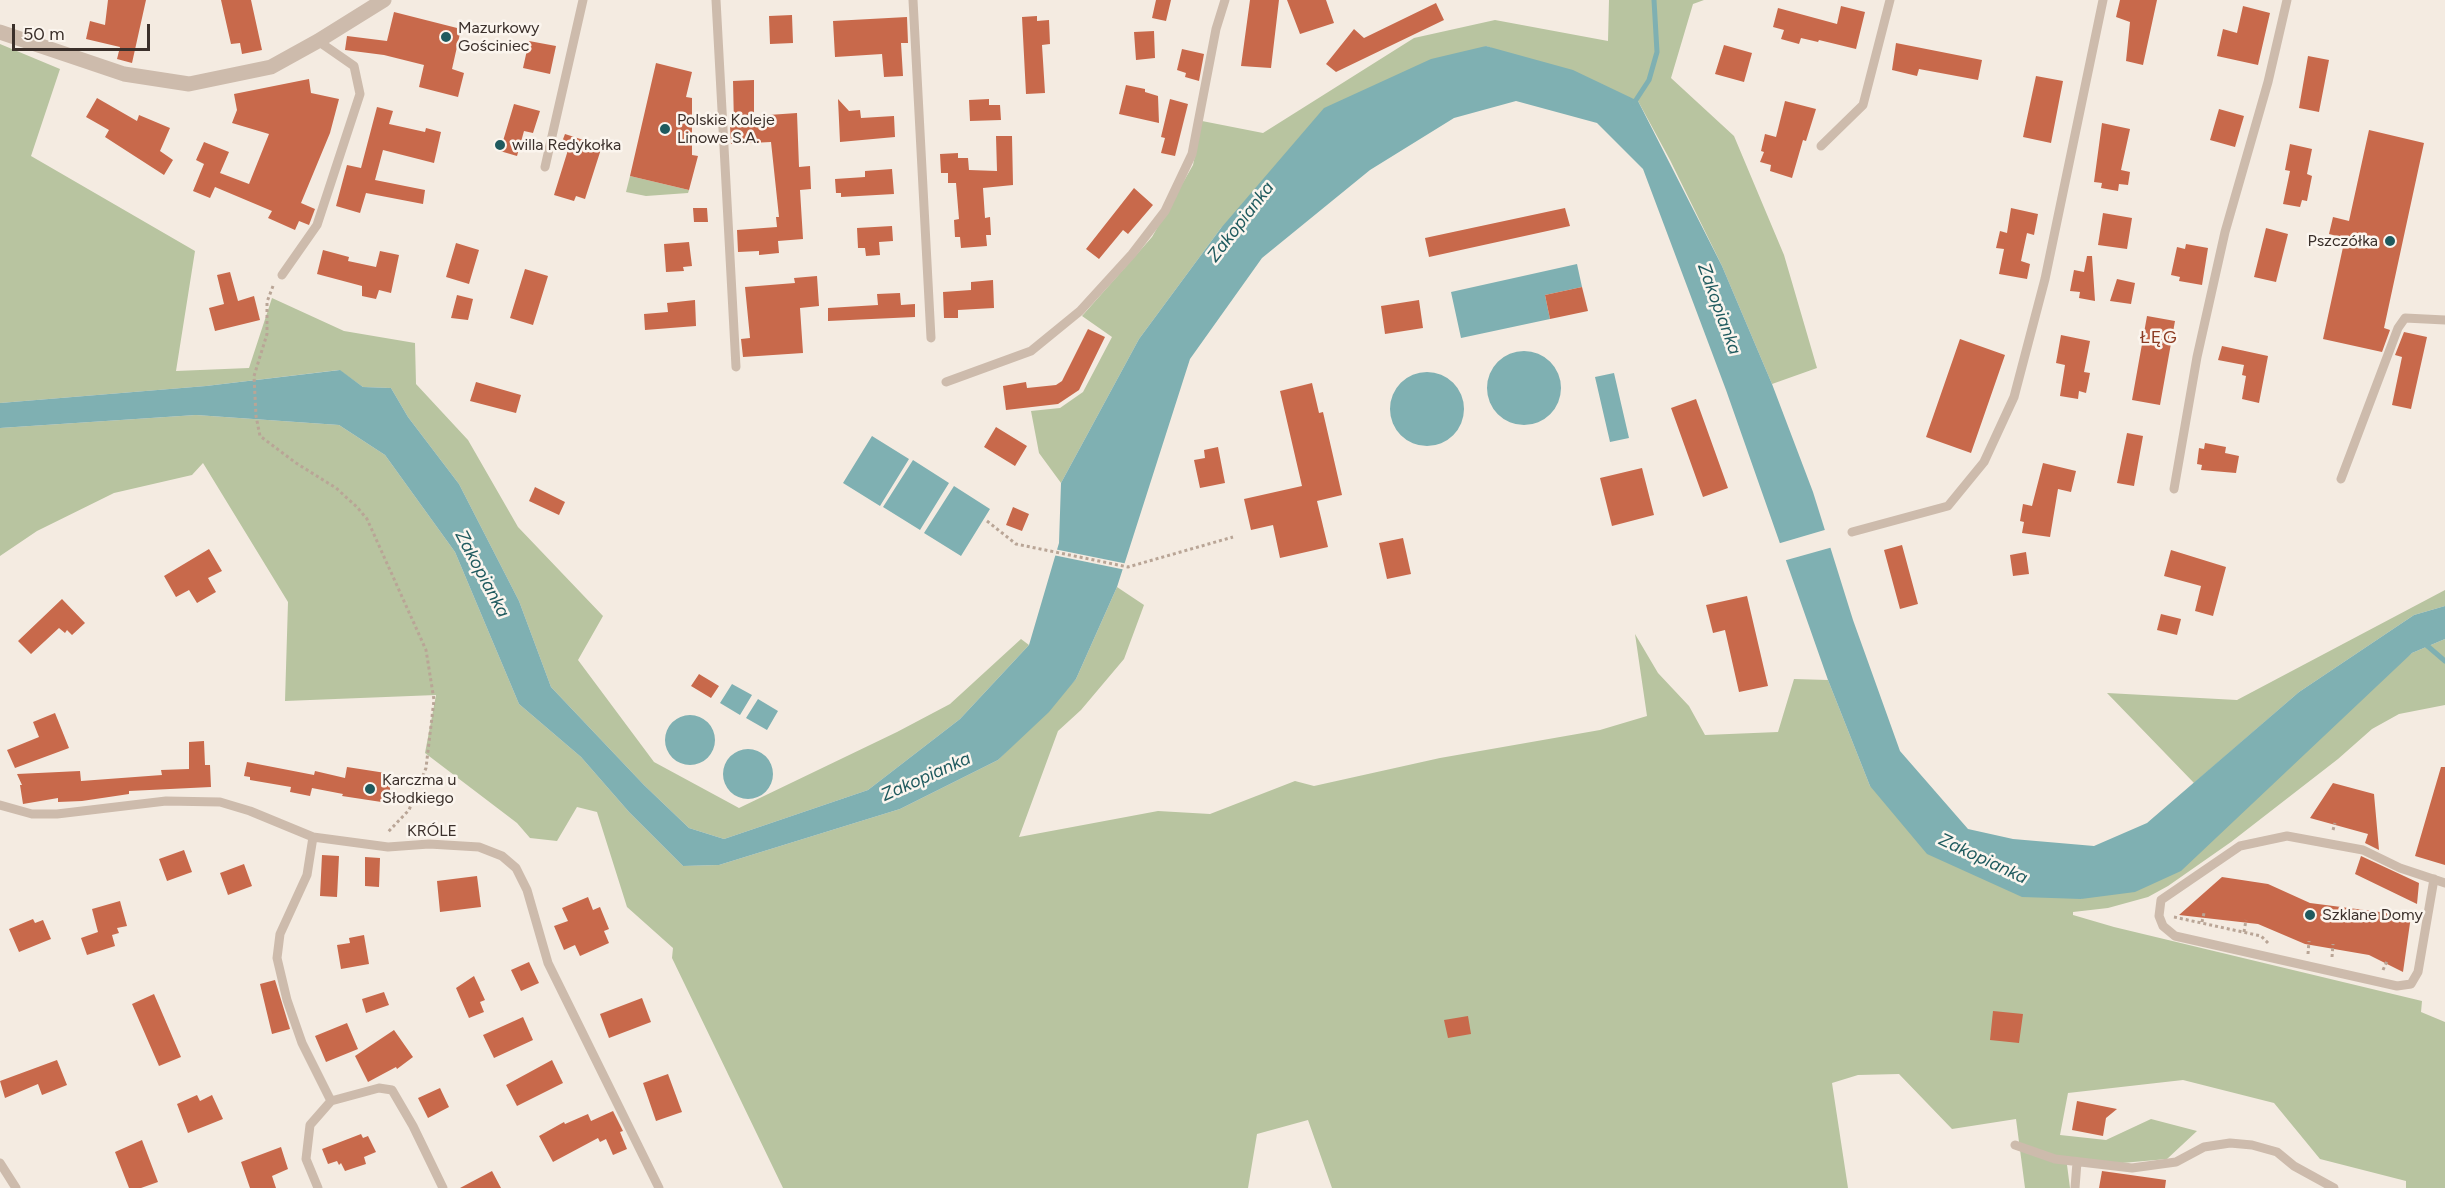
<!DOCTYPE html>
<html>
<head>
<meta charset="utf-8">
<style>
	body { margin:0 }
	#map { position:relative; width:2445px; height:1188px; overflow:hidden; background:#f4ebe1; font-family:Figtree,sans-serif }
	canvas { display:block }
	.scale { position:absolute; left:12px; top:24px; width:138px; height:27px; box-sizing:border-box; border:3px solid #3b302b; border-top:0; padding-left:8px; font-size:18px; line-height:21px; white-space:nowrap; color:#3b302b; -webkit-text-stroke:4px #fbf5ee; paint-order:stroke }
</style>
</head>
<body>
<div id="map">
<canvas width="2445" height="1188"></canvas>
<div class="scale">50 m</div>
</div>
<script>
const context = document.querySelector('canvas').getContext('2d');
context.lineJoin = 'round';
function paint(path, color) { context.fillStyle = color; context.fill(path, 'evenodd'); }
const shape = rows => new Path2D(rows.map(r => 'M' + r).join(''));
function stroke(path, color, width, dash) { context.strokeStyle = color; context.lineWidth = width; context.lineCap = dash ? 'butt' : 'round'; context.setLineDash(dash || []); context.stroke(path); }
function write(font, color, halo, rows, align = 'center') {
  context.font = font + ' Figtree,sans-serif'; context.lineWidth = 5; context.setLineDash([]); context.textBaseline = 'middle'; context.strokeStyle = halo; context.fillStyle = color; for (const [text, x, y, turn = 0] of rows) {
    context.save(); context.translate(x, y); context.rotate((+turn || 0) * Math.PI / 180); context.textAlign = isNaN(turn) ? turn : align; if (halo) context.strokeText(text, 0, 0); context.fillText(text, 0, 0); context.restore();
  }
}
const green = shape([
	[1609,0,1704,0,1693,4,1671,78,1734,136,1784,255,1817,368,1772,384,1722,266,1670,160,1638,101,1486,46,1221,228,1139,339,1061,483,1039,453,1031,411,1060,408,1083,392,1112,337,1082,316,1152,237,1193,165,1202,121,1263,133,1414,38,1495,20,1608,41],
	[0,44,60,69,31,156,195,251,176,371,249,368,272,298,344,331,415,343,416,384,468,440,518,527,603,616,578,660,654,762,739,808,897,732,950,704,1021,639,1029,645,960,719,868,790,724,839,689,828,644,785,551,687,519,601,459,484,408,417,391,388,363,387,339,370,206,386,0,403],
	[630,176,689,190,688,193,646,196,626,192],
	[196,415,339,425,385,455,455,552,519,704,581,757,629,812,683,866,719,865,900,809,998,760,1076,679,1117,587,1144,605,1124,659,1081,710,1058,731,1019,837,1158,811,1210,814,1295,781,1314,786,1440,758,1600,730,1647,716,1635,634,1658,673,1689,706,1705,735,1778,732,1794,679,1828,680,1870,786,2081,899,2412,653,2445,639,2445,705,2399,714,2372,729,2338,759,2231,842,2168,886,2148,897,2108,908,2073,912,2073,915,2114,927,2422,1001,2421,1012,2445,1022,2445,1188,2406,1188,2406,1181,2320,1159,2274,1103,2183,1080,2068,1093,2060,1135,2106,1140,2151,1119,2197,1131,2167,1159,2122,1163,2066,1157,2070,1188,2025,1188,2016,1119,1952,1129,1899,1074,1858,1075,1832,1083,1848,1188,1332,1188,1308,1120,1257,1134,1248,1188,783,1188,672,958,673,948,627,907,597,812,577,807,557,841,530,838,517,823,425,753,436,695,285,701,288,602,203,463,192,475,114,493,37,531,0,556,0,428],
	[2445,590,2445,606,2414,615,2299,692,2194,783,2107,693,2237,700]
]);
const water = shape([
	[1486,46,1573,70,1638,101,1722,266,1772,384,1813,492,1853,620,1900,751,1968,829,2013,839,2094,846,2147,823,2299,692,2414,615,2445,606,2445,639,2412,653,2181,871,2135,892,2081,899,2022,897,1927,854,1870,786,1828,680,1726,390,1643,169,1597,123,1516,101,1454,118,1370,170,1262,258,1190,359,1117,587,1076,679,1049,712,998,760,900,809,719,865,683,866,629,812,581,757,519,704,455,552,385,455,339,425,196,415,0,428,0,403,206,386,340,370,363,387,391,388,408,417,459,484,519,601,551,687,644,785,689,828,724,839,868,790,960,719,1029,645,1059,543,1061,483,1139,339,1221,228,1324,108,1431,59],
	[1577,264,1582,287,1545,295,1550,319,1461,338,1451,292],
	'1487 388a37 37 0 1 1 74 0a37 37 0 1 1-74 0Z',
	'1390 409a37 37 0 1 1 74 0a37 37 0 1 1-74 0Z',
	[1614,373,1629,438,1610,442,1595,377],
	[872,436,909,459,880,506,843,483],
	[913,460,949,483,920,530,883,507],
	[954,486,990,509,961,556,924,533],
	[732,684,752,695,740,715,720,703],
	[758,699,778,711,767,730,746,718],
	'665 740a25 25 0 1 1 50 0a25 25 0 1 1-50 0Z',
	'723 774a25 25 0 1 1 50 0a25 25 0 1 1-50 0Z'
]);
const pier = shape([
	[1828,529,1833,547,1783,561,1777,544],
	[1054,549,1128,564,1126,570,1053,555]
]);
const stream = shape([
	[1634,103,1649,80,1657,52,1654,0],
	[2424,643,2445,661]
]);
const building = shape([
	[108,0,146,0,132,63,117,59,120,47,86,39,90,21,105,25],
	[221,0,251,0,262,50,242,54,240,43,231,44],
	[1156,0,1171,0,1166,21,1152,18],
	[1250,0,1279,0,1271,68,1241,66],
	[1287,0,1326,0,1334,23,1300,34],
	[2120,0,2157,0,2143,65,2126,61,2130,22,2116,17],
	[1436,3,1444,20,1336,72,1326,64,1354,29,1364,38],
	[1841,6,1865,12,1856,49,1819,40,1818,42,1801,38,1799,44,1781,39,1784,30,1773,27,1778,8,1837,24],
	[2243,6,2270,13,2258,65,2217,56,2223,29,2237,33],
	[394,12,461,29,452,69,464,73,458,97,419,87,424,65,384,55,345,50,347,36,387,41],
	[792,15,793,43,770,44,769,16],
	[1037,16,1037,21,1049,20,1050,44,1042,45,1045,93,1026,94,1022,17],
	[907,17,908,43,901,43,903,76,884,77,882,54,835,57,833,21],
	[1154,31,1155,58,1136,60,1134,32],
	[529,41,556,46,550,74,523,68],
	[1896,43,1982,60,1978,80,1919,69,1917,76,1892,70],
	[1724,45,1752,53,1744,82,1715,74],
	[1182,49,1204,54,1199,81,1185,77,1186,73,1177,70],
	[2308,56,2329,60,2319,112,2299,108],
	[656,63,692,72,686,97,692,98,692,155,698,156,689,190,630,176],
	[2036,76,2063,81,2051,143,2023,137],
	[309,79,311,93,339,99,330,133,301,203,315,209,309,225,299,221,295,230,268,218,272,211,215,187,210,198,193,191,204,164,196,160,204,142,229,152,220,173,249,184,269,134,232,123,237,110,234,94],
	[754,80,754,116,797,113,799,167,810,166,811,189,800,190,803,239,778,241,779,253,759,255,759,251,738,252,737,230,777,227,776,217,779,217,771,142,731,144,730,126,734,125,733,81],
	[1126,85,1145,89,1145,92,1158,96,1159,123,1119,114],
	[97,98,137,121,139,115,170,128,160,151,173,160,164,175,105,137,109,130,86,117],
	[838,99,849,111,860,110,861,118,894,116,895,137,840,142],
	[989,99,989,105,1000,105,1001,120,970,121,969,100],
	[1170,99,1188,104,1175,156,1161,153,1165,138,1161,137],
	[1785,101,1816,109,1806,141,1803,140,1792,178,1770,171,1771,165,1760,162,1764,152,1761,151,1765,134,1776,137],
	[514,104,540,111,533,133,524,131,517,156,500,151],
	[377,107,393,111,389,124,425,132,426,128,441,132,434,163,383,150,375,180,425,190,423,204,366,193,360,213,336,206,347,165,361,168],
	[2219,109,2244,116,2235,147,2210,140],
	[2102,123,2130,129,2121,170,2130,172,2128,185,2119,184,2118,191,2101,188,2102,183,2094,182],
	[2369,130,2424,143,2384,328,2390,330,2382,352,2323,339,2345,238,2329,234,2333,217,2349,221],
	[565,134,602,146,585,199,576,196,574,201,554,195,568,150,560,147],
	[996,136,1012,136,1013,185,983,188,985,218,990,217,991,235,986,235,987,246,961,248,960,237,955,237,954,220,959,219,956,183,948,183,948,173,941,173,940,154,958,153,958,158,968,158,969,170,997,171],
	[2290,144,2312,149,2307,174,2312,176,2307,201,2302,200,2300,207,2283,204,2290,171,2285,170],
	[892,169,894,194,841,197,841,193,836,193,835,179,865,177,865,171],
	[1134,188,1153,205,1128,234,1123,230,1099,259,1086,249],
	[693,208,707,208,708,222,694,222],
	[1565,208,1570,226,1429,257,1425,238],
	[2011,208,2038,214,2034,235,2027,233,2021,261,2030,264,2027,279,1999,274,2004,249,1996,248,2000,231,2007,233],
	[2103,213,2132,218,2127,249,2098,245],
	[892,226,893,241,879,242,880,255,866,256,865,248,858,248,857,228],
	[2266,228,2288,234,2276,282,2254,277],
	[689,242,692,266,683,267,684,271,666,272,664,244],
	[456,243,479,250,469,284,446,277],
	[2186,244,2208,248,2202,285,2179,281,2180,277,2171,275,2177,247,2185,249],
	[323,250,349,257,348,261,376,267,380,251,399,255,391,293,379,290,376,299,362,296,362,286,317,274],
	[2087,256,2092,256,2095,301,2079,298,2080,292,2070,291,2074,270,2084,272],
	[525,269,548,276,533,325,510,318],
	[230,272,238,301,254,296,260,320,215,331,209,308,224,304,217,275],
	[817,276,819,306,800,308,803,353,743,357,741,339,750,338,745,287,795,283,794,278],
	[2117,279,2135,283,2131,304,2110,301],
	[993,280,994,308,958,310,958,318,944,318,943,292,971,290,971,282],
	[1582,287,1588,311,1550,319,1545,295],
	[900,293,901,305,915,304,915,317,828,321,828,308,878,305,877,294],
	[457,295,473,299,468,320,451,318],
	[695,300,696,326,645,330,644,314,668,312,667,303],
	[1419,300,1423,328,1385,334,1381,306],
	[2147,316,2175,321,2160,405,2132,400],
	[1088,329,1105,337,1079,390,1058,404,1006,410,1003,386,1026,382,1027,388,1056,385,1062,381],
	[2404,332,2427,337,2411,409,2392,405,2402,357,2395,355],
	[2061,335,2090,341,2084,372,2090,373,2086,393,2079,391,2078,399,2060,396,2065,365,2056,363],
	[1960,339,2005,355,1971,453,1926,437],
	[2222,346,2268,356,2259,403,2242,399,2246,376,2242,375,2244,365,2218,360],
	[476,382,521,395,516,413,470,401],
	[1312,383,1319,413,1323,412,1342,495,1317,501,1328,547,1280,558,1273,525,1251,530,1244,499,1302,486,1280,391],
	[1696,399,1728,488,1703,497,1671,408],
	[996,427,1027,446,1015,466,984,447],
	[2127,433,2143,436,2134,486,2117,483],
	[2205,443,2226,447,2225,453,2239,456,2236,473,2201,470,2202,465,2197,464,2199,448,2204,449],
	[1218,447,1225,483,1200,488,1194,460,1205,458,1204,450],
	[2043,463,2076,471,2071,492,2058,489,2050,537,2022,533,2024,522,2020,521,2023,504,2032,506],
	[1642,468,1654,515,1612,526,1600,478],
	[535,487,565,502,559,515,529,501],
	[1013,507,1029,514,1022,531,1006,525],
	[1403,538,1411,574,1387,579,1379,543],
	[1902,545,1918,604,1900,609,1884,550],
	[209,549,222,571,208,578,216,592,197,603,189,590,176,597,164,576],
	[2171,550,2226,567,2213,616,2195,611,2201,586,2164,576],
	[2026,552,2029,574,2013,576,2010,555],
	[1747,596,1768,686,1739,692,1725,630,1713,633,1706,605],
	[62,599,85,623,72,635,67,630,65,633,59,628,31,654,18,641],
	[2161,614,2181,619,2177,635,2157,630],
	[699,674,719,686,711,698,691,686],
	[55,713,69,748,15,768,7,750,39,737,33,722],
	[204,741,205,765,210,765,211,787,129,791,129,794,82,801,58,802,58,798,23,804,20,785,22,785,17,774,80,771,81,781,162,775,161,770,189,769,189,742],
	[247,762,314,775,315,771,345,778,347,767,392,774,388,803,342,796,343,794,312,788,310,796,290,792,291,787,250,780,250,777,244,776],
	[2441,767,2445,767,2445,865,2415,856],
	[2333,783,2374,794,2379,850,2365,843,2368,834,2310,818],
	[184,850,192,872,167,881,159,859],
	[322,855,339,856,337,897,320,896],
	[2361,856,2419,883,2417,904,2355,874],
	[365,857,380,858,379,887,365,886],
	[244,864,252,886,228,895,220,873],
	[477,876,481,907,440,912,437,881],
	[2222,877,2268,884,2310,903,2411,916,2403,972,2369,955,2305,944,2258,924,2179,915],
	[588,897,593,910,600,907,609,929,604,931,609,943,580,956,575,945,564,950,554,926,568,921,562,908],
	[120,901,127,926,117,928,119,933,112,935,115,946,87,955,81,938,98,932,92,909],
	[33,919,35,923,43,920,51,939,19,952,9,929],
	[364,935,369,964,341,969,337,945,350,943,349,938],
	[529,962,539,983,521,991,511,970],
	[474,976,485,1000,480,1002,484,1012,469,1018,456,988],
	[275,980,290,1029,272,1034,260,984],
	[384,992,389,1005,366,1013,362,999],
	[154,994,181,1057,159,1066,132,1004],
	[642,998,651,1022,609,1038,600,1014],
	[1993,1011,2023,1014,2019,1043,1990,1040],
	[1468,1016,1471,1034,1448,1038,1444,1020],
	[523,1017,533,1040,494,1058,483,1035],
	[347,1023,358,1049,326,1062,315,1036],
	[394,1030,413,1057,397,1069,396,1067,368,1082,355,1056],
	[57,1060,67,1085,42,1095,38,1084,5,1098,0,1081],
	[552,1060,563,1083,517,1106,506,1085],
	[668,1074,682,1112,656,1121,643,1083],
	[440,1088,449,1107,428,1118,418,1098],
	[197,1095,200,1101,212,1095,223,1119,188,1133,177,1104],
	[2077,1101,2117,1109,2106,1118,2103,1136,2072,1130],
	[613,1111,623,1131,620,1132,627,1149,613,1155,606,1139,600,1142,598,1138,553,1162,539,1136,564,1122,565,1124,588,1114,591,1121],
	[361,1134,363,1138,368,1136,376,1152,364,1157,366,1164,345,1171,341,1163,339,1165,337,1161,328,1164,322,1149],
	[142,1140,158,1182,141,1188,129,1188,115,1152],
	[281,1147,288,1169,272,1176,276,1188,250,1188,241,1162],
	[492,1171,501,1188,460,1188],
	[2102,1171,2166,1180,2165,1188,2099,1188]
]);
const path = shape([
	[273,286,267,302,267,334,254,376,256,416,260,436,296,463,336,488,357,507,367,519,426,650,434,700,426,768,409,810,387,833],
	[987,521,1016,544,1128,567,1233,537],
	[2333,830,2335,823],
	[2174,917,2261,936,2268,943],
	[2202,922,2204,913],
	[2244,932,2246,920],
	[2308,954,2309,941],
	[2332,957,2333,944],
	[2383,970,2387,961]
]);
const service = shape([
	[716,0,736,367],
	[913,0,931,338],
	[1821,146,1863,105,1890,0],
	[545,167,583,0],
	[282,275,317,225,360,94,354,66,318,41],
	[946,382,1031,351,1080,311,1132,254,1165,211,1192,154,1216,29,1225,0],
	[2341,479,2398,328,2405,318,2445,320],
	[2174,489,2197,357,2225,232,2268,82,2287,0],
	[1852,532,1948,506,1984,462,2014,397,2045,279,2103,0],
	[0,805,32,814,57,814,166,801,220,802,250,811,313,837,388,847,429,844,479,847,502,856,516,868,527,890,548,963,659,1188],
	[313,837,307,875,280,934,277,958,287,1000,302,1043,331,1101,310,1125,306,1159,318,1188],
	[2434,879,2418,972,2411,984,2397,986,2175,936,2163,926,2159,916,2161,900,2240,846,2287,836,2363,850,2400,868,2445,883],
	[331,1101,379,1088,392,1090,413,1126,443,1188],
	[2015,1145,2055,1159,2132,1168,2176,1162,2204,1147,2230,1143,2252,1145,2277,1152,2294,1166,2334,1188],
	[0,1163,16,1188],
	[2075,1188,2077,1162]
]);
const minor = shape([
	[0,32,124,74,189,84,271,67,318,41,384,0]
]);
const markers = [
	[446,37,6,"#1f5a5e"],
	[665,129,6,"#1f5a5e"],
	[500,145,6,"#1f5a5e"],
	[2390,241,6,"#1f5a5e"],
	[370,789,6,"#1f5a5e"],
	[2310,915,6,"#1f5a5e"]
];
const poiNames = [
	["Mazurkowy",458,28],
	["Gościniec",458,46],
	["Polskie Koleje",677,120],
	["Linowe S.A.",677,138],
	["willa Redykołka",512,145],
	["Pszczółka",2378,241,"right"],
	["Karczma u",382,780],
	["Słodkiego",382,798],
	["Szklane Domy",2322,915]
];
const streetNames = [
	["KRÓLE",432,831]
];
const waterNames = [
	["Zakopianka",1241,222,-52],
	["Zakopianka",1719,309,70],
	["Zakopianka",482,574,62],
	["Zakopianka",926,777,-24],
	["Zakopianka",1983,859,25]
];
const neighbourhoodNames = [
	["ŁĘG",2159,338]
];
paint(green, '#b8c4a0');
paint(water, '#7fb0b2');
paint(pier, '#f4ebe1');
stroke(stream, '#7fb0b2', 5);
paint(building, '#c8694b');
stroke(path, '#b9a596', 3, [3, 3]);
stroke(service, '#cdbbac', 9);
stroke(minor, '#cdbbac', 15);
for (const [x, y, r, color] of markers) { const dot = new Path2D(); dot.arc(x, y, r, 0, 2 * Math.PI); context.fillStyle = color; context.fill(dot); stroke(dot, '#fbf5ee', 2); }
write('16px', '#3b302b', '#fbf5ee', poiNames, 'left');
write('16px', '#3b302b', '#fbf5ee', streetNames);
write('italic 18px', '#1f5a5e', '#fbf5ee', waterNames);
context.letterSpacing = '1.5px';
write('18px', '#8c3b22', '#fbf5ee', neighbourhoodNames);
context.letterSpacing = '0px';
</script>
</body>
</html>
